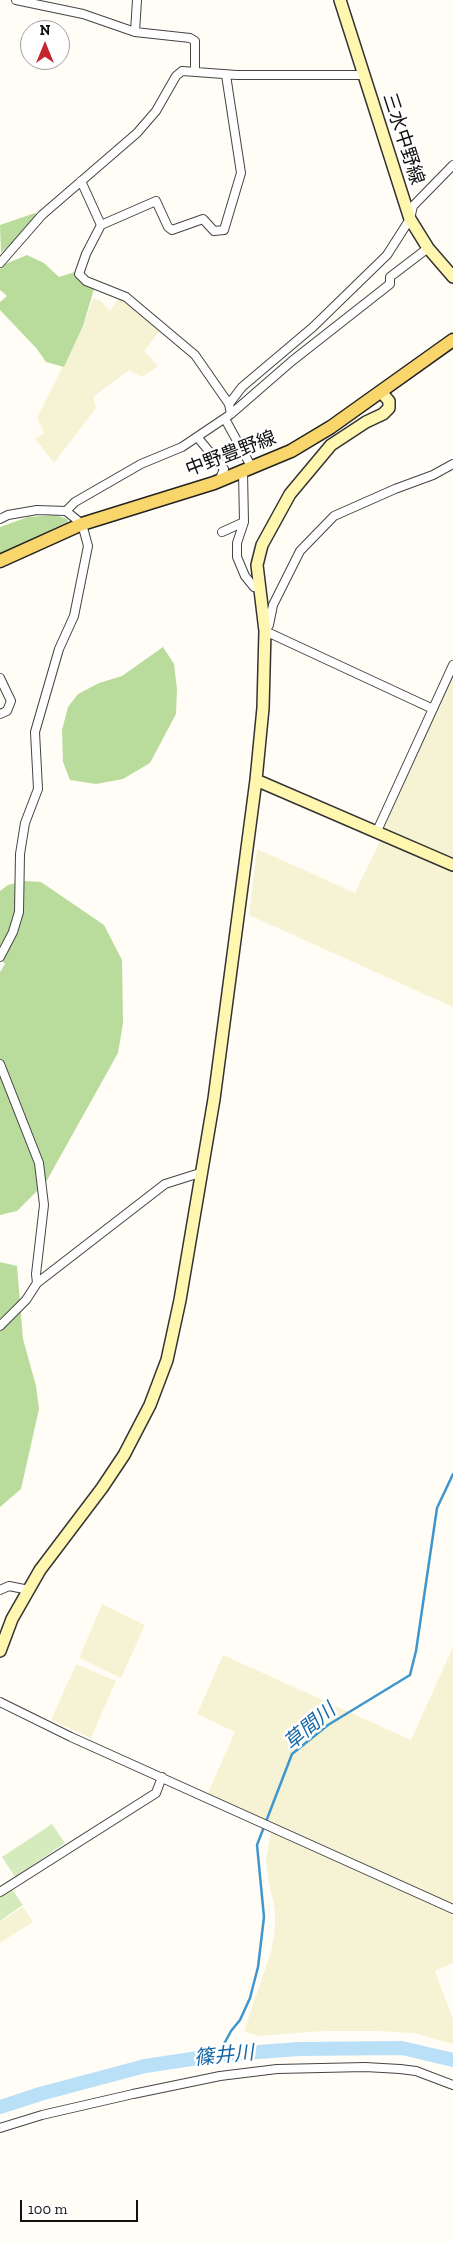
<!DOCTYPE html>
<html>
<head>
<meta charset="utf-8">
<style>
	body { margin:0 }
	#map { position:relative; width:453px; height:2243px; overflow:hidden; background:#fffdf5; font-family:"Zilla Slab",serif }
	canvas { display:block }
	.north { position:absolute; left:20px; top:20px; width:50px; height:50px; box-sizing:border-box; background:#fff; border:1px solid #a0a0a0; border-radius:50%; rotate:0deg; font-size:14px; font-weight:700; line-height:20px; text-align:center; color:#111 }
	.north::after { content:''; display:block; margin:auto; width:18px; height:22px; background:#c4262e; clip-path:polygon(50% 0,100% 100%,50% 72%,0 100%) }
	.scale { position:absolute; left:20px; top:2200px; width:118px; height:22px; box-sizing:border-box; border:2px solid #111; border-top:0; padding-left:6px; font-size:15px; line-height:18px; white-space:nowrap; color:#111; -webkit-text-stroke:4px #fff; paint-order:stroke }
</style>
</head>
<body>
<div id="map">
<canvas width="453" height="2243"></canvas>
<div class="north">N</div>
<div class="scale">100 m</div>
</div>
<script>
const context = document.querySelector('canvas').getContext('2d');
context.lineJoin = 'round';
function paint(path, color) { context.fillStyle = color; context.fill(path, 'evenodd'); }
const shape = rows => new Path2D(rows.map(r => 'M' + r).join(''));
function stroke(path, color, width, dash) { context.strokeStyle = color; context.lineWidth = width; context.lineCap = dash ? 'butt' : 'round'; context.setLineDash(dash || []); context.stroke(path); }
function write(font, color, halo, rows, align = 'center') {
  context.font = font + ' "Zilla Slab","Noto Sans JP",serif'; context.lineWidth = 5; context.setLineDash([]); context.textBaseline = 'middle'; context.strokeStyle = halo; context.fillStyle = color; for (const [text, x, y, turn = 0] of rows) {
    context.save(); context.translate(x, y); context.rotate((+turn || 0) * Math.PI / 180); context.textAlign = isNaN(turn) ? turn : align; if (halo) context.strokeText(text, 0, 0); context.fillText(text, 0, 0); context.restore();
  }
}
const farmland = shape([
	[120,297,127,300,160,331,144,351,158,366,142,377,129,370,93,397,96,408,54,463,35,439,44,433,37,418,83,327,93,298,101,301,110,311],
	[453,665,453,865,377,831],
	[382,837,453,868,453,1007,249,915,257,849,355,893],
	[102,1604,145,1625,121,1678,79,1658],
	[453,1647,453,1963,435,1971,453,2019,453,2044,414,2033,377,2031,323,2031,259,2036,244,2031,271,1952,275,1930,275,1910,268,1878,266,1859,272,1827,206,1797,235,1732,197,1714,223,1655,411,1740],
	[76,1664,116,1681,91,1738,51,1720],
	[23,1907,33,1922,0,1943,0,1922]
]);
const green = shape([
	[52,1824,65,1843,15,1877,2,1857],
	[12,1889,23,1905,0,1921,0,1897]
]);
const forest = shape([
	[35,213,39,216,1,253,0,225],
	[27,255,44,263,59,277,78,271,82,282,94,289,83,326,64,367,46,362,37,349,0,310,0,302,7,296,0,290,0,269,3,265],
	[56,515,67,519,68,522,0,553,0,527,28,517],
	[163,647,174,664,177,689,176,714,150,763,123,779,96,784,70,780,63,762,62,730,68,707,78,694,99,683,122,676],
	[24,881,41,882,104,925,122,960,123,1023,118,1053,46,1182,17,1211,0,1215,0,972,5,964,0,958,0,891,8,885],
	[0,1262,17,1266,23,1339,36,1386,39,1409,21,1489,0,1507]
]);
const stream = shape([
	[218,2055,231,2031,240,2020,250,1998,258,1967,264,1917,257,1845,292,1754,328,1725,410,1675,416,1651,437,1508,453,1474]
]);
const river = shape([
	[0,2107,40,2094,145,2066,218,2055,299,2049,402,2048,453,2060]
]);
const street = shape([
	[16,0,83,14,135,32,190,38,195,41,195,71],
	[135,32,137,0],
	[81,181,101,225],
	[0,263,42,215,137,133,156,111,176,76,182,71,237,75,364,75],
	[229,404,242,387,313,327,387,255,410,219,413,206,453,165],
	[231,414,292,361,390,284,390,277,428,248],
	[225,419,252,468],
	[198,438,224,469,219,481],
	[66,511,75,502,141,464,182,447,231,414,229,404,195,355,126,297,86,281,79,274,86,254,101,225,156,201,168,227,172,230,203,219,214,231,224,230,241,173,226,75],
	[0,519,8,515,37,510,66,511,82,524,88,546,74,616,59,649,35,732,38,789,25,823,20,854,19,912,13,932,0,957],
	[244,522,237,543,237,557,245,576,254,587,259,588],
	[222,532,244,522,243,472],
	[0,678,11,701,7,711,0,714],
	[433,709,265,631,269,625,273,605,300,551,334,516,395,489,433,475,453,464],
	[377,831,453,665],
	[0,1064,39,1163,44,1205,36,1274,37,1283],
	[0,1326,26,1300,37,1283,165,1184,203,1172],
	[0,1590,9,1586,29,1590],
	[0,1702,71,1737,453,1909],
	[0,1892,156,1793,162,1777],
	[0,2128,42,2115,133,2094,220,2076,277,2069,365,2067,400,2069,416,2071,453,2085]
]);
const secondary = shape([
	[340,0,410,219,428,248,453,277],
	[256,780,453,865],
	[0,1651,12,1619,40,1570,102,1488,124,1455,150,1405,167,1360,180,1300,214,1099,256,780,263,708,265,631,257,565,262,545,290,494,331,445,366,422,383,414,389,408,389,401,382,393]
]);
const primary = shape([
	[0,561,82,524,214,483,291,451,331,427,453,340]
]);
const streetNames = [
	["三水中野線",403,139,72],
	["中野豊野線",231,454,-21]
];
const waterNames = [
	["草間川",310,1727,-40],
	["篠井川",224,2056,-6]
];
paint(farmland, '#f6f3d4');
paint(green, '#d5ebbd');
paint(forest, '#b9dc9c');
stroke(stream, '#3f96cf', 2.5);
stroke(river, '#b9e0f7', 14);
stroke(street, '#444', 10);
stroke(secondary, '#333', 14);
stroke(primary, '#222', 15);
stroke(street, '#fff', 8);
stroke(secondary, '#fff6b0', 11);
stroke(primary, '#f9d66b', 12);
write('19px', '#111', '#fff', streetNames);
write('italic 20px', '#1768a6', '#fff', waterNames);
</script>
</body>
</html>
